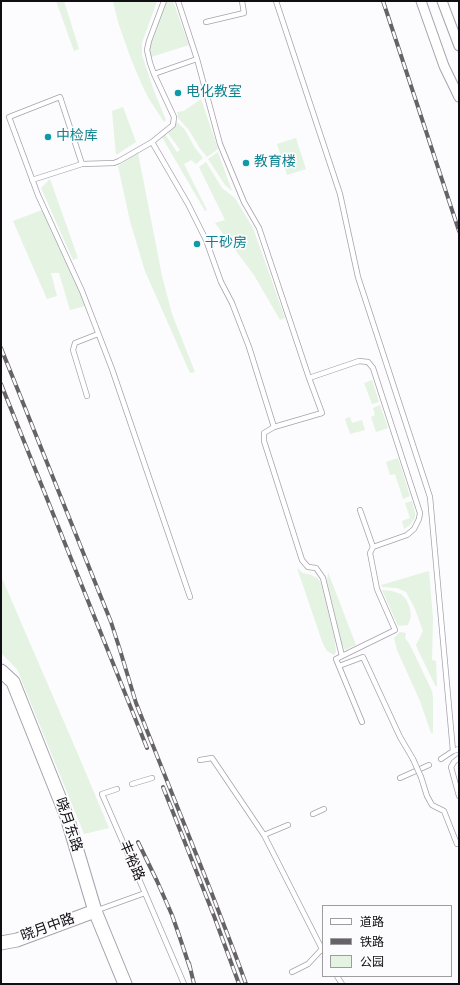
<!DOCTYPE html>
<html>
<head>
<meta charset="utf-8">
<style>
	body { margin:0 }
	#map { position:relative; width:460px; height:985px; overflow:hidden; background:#fcfbfd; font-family:"Nunito Sans","Noto Sans SC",sans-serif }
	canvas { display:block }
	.frame { position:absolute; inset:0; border:2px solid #100e13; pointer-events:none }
	.legend { position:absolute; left:322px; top:905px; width:130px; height:72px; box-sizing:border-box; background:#fcfbfd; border:1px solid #9e9c9f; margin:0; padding:5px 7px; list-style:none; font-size:12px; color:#100e13 }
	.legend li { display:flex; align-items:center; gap:8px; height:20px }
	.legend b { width:20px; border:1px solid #9e9c9f }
</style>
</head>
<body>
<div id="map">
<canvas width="460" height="985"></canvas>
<div class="frame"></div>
<ul class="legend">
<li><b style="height:5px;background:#fff"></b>道路</li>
<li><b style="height:5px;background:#656367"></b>铁路</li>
<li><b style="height:11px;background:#e4f3e2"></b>公园</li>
</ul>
</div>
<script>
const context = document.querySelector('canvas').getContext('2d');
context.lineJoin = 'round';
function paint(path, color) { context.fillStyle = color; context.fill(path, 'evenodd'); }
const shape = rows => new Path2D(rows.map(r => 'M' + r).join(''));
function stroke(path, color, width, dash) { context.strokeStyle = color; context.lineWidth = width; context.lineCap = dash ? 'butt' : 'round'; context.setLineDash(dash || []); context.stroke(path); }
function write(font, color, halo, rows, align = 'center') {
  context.font = font + ' "Nunito Sans","Noto Sans SC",sans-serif'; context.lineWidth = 3.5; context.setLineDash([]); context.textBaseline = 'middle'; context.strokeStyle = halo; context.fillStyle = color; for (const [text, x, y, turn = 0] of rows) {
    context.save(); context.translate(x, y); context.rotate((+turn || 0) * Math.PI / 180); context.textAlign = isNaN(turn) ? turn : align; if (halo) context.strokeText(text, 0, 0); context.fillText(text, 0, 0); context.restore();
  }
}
const green = shape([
	[56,1,64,1,79,49,74,51],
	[113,1,157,1,142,43,142,55,154,91,166,120,164,122,149,99,142,85,131,59,118,22],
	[167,1,173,1,189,45,151,57,150,53,150,42],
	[201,99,218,149,207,157,199,147,189,130,178,118,177,112,184,111],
	[123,107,136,142,116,155,112,111],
	[177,122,185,130,195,148,203,158,196,164,191,160,184,164,207,210,205,211,162,137,165,134,177,152,180,150,168,133,173,128],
	[296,138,306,169,287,175,277,144],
	[218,152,232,191,225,185,208,159],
	[138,153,162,276,172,314,195,372,190,373,145,271,130,221,118,166],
	[206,162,222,188,235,198,253,228,285,318,280,320,254,275,215,223,225,220,199,167],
	[50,179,78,258,73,260,41,188],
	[42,210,69,263,85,306,70,310,59,273,51,273,57,296,47,299,13,221],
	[372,380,379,402,372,404,364,383],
	[380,405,388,428,376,432,371,417,375,415,373,408],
	[350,417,352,423,362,420,365,430,350,434,345,419],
	[398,458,410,496,403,499,395,474,390,475,386,462],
	[412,501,415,513,415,518,410,525,404,529,402,521,410,518,405,503],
	[297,568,303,573,311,575,317,578,321,583,334,636,336,652,334,655,327,651,323,644],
	[429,571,433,618,432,660,436,661,437,685,436,687,418,650,416,645,423,631,415,609,406,592,397,588,382,587,381,585],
	[328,572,356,645,345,650,342,644,327,581],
	[1,576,80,759,109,828,84,834,17,669,1,653],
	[382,590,392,591,401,594,406,599,410,608,411,617,408,625,398,626],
	[400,632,406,633,405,638,410,645,432,691,433,698,433,733,431,733,420,701,397,650,394,638]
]);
const lane = shape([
	[178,1,197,59,220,144,244,202,259,228,309,378,359,361,368,362,373,368,420,513,419,519,414,529,407,535,373,547,370,553,377,589,395,630,336,659,362,722],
	[276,1,340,194,358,277,430,497,453,751],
	[206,22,244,13,242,1],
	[154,74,150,63,147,50,149,41,164,1],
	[152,142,188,204,206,240,221,282,232,303,249,347,274,427],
	[32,180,82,164],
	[309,378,322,413,274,427,264,433,264,441,302,560,308,567,316,568,323,578,342,656],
	[87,396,73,350,75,343,98,334],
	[360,510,373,547],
	[190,597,112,369,82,291,38,195,9,117,60,97,82,164,114,163,119,161,152,142,173,125,174,117,154,74,197,59],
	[339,666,363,657,400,737,413,759],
	[459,758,454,762,451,767,459,796],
	[441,759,453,751,459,749],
	[200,760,212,758,264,835,288,825],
	[421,777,427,796,432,805,444,811,457,844],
	[400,778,429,765],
	[132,784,152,778],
	[313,814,324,809],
	[264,835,323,951],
	[145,893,184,984],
	[95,911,145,893,102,794,117,789],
	[292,972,308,964,322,949],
	[337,976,342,984]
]);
const street = shape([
	[421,1,444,66,459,97],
	[442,1,459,46]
]);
const secondary = shape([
	[1,671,13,682,67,817,95,911,125,984],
	[1,943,17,940,95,911]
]);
const rail = shape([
	[383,1,459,231],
	[1,348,111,622,120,650,136,703,212,894,235,954,246,984],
	[1,384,147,748],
	[163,787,214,916,239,984],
	[138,842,157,881,172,915,180,938,190,968],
	[189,963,194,984]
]);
const laneBridge = shape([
	[413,759,421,777]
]);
const markers = [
	[178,93,4,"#0f9aa8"],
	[48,137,4,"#0f9aa8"],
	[246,163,4,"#0f9aa8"],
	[197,244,4,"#0f9aa8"]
];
const cultureNames = [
	["电化教室",186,93],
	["中检库",56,137],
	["教育楼",254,163],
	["干砂房",205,244]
];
const streetNames = [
	["晓月东路",68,825,71],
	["丰裕路",131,861,67],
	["晓月中路",48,928,-20]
];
paint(green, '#e4f3e2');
stroke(lane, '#a6a2ae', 6);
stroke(street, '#a6a2ae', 11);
stroke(secondary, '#a6a2ae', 15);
stroke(lane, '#fff', 4.5);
stroke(street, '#fff', 9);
stroke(secondary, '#fff', 13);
stroke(rail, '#656367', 4);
stroke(rail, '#fcfbfd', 2.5, [8]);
stroke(laneBridge, '#a6a2ae', 6, []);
stroke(laneBridge, '#fff', 4.5);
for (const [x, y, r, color] of markers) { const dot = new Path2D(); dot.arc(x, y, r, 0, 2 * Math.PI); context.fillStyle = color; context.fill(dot); stroke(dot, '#fcfbfd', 1.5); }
write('14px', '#0d838f', '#fcfbfd', cultureNames, 'left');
write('14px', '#100e13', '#fcfbfd', streetNames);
</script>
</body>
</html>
